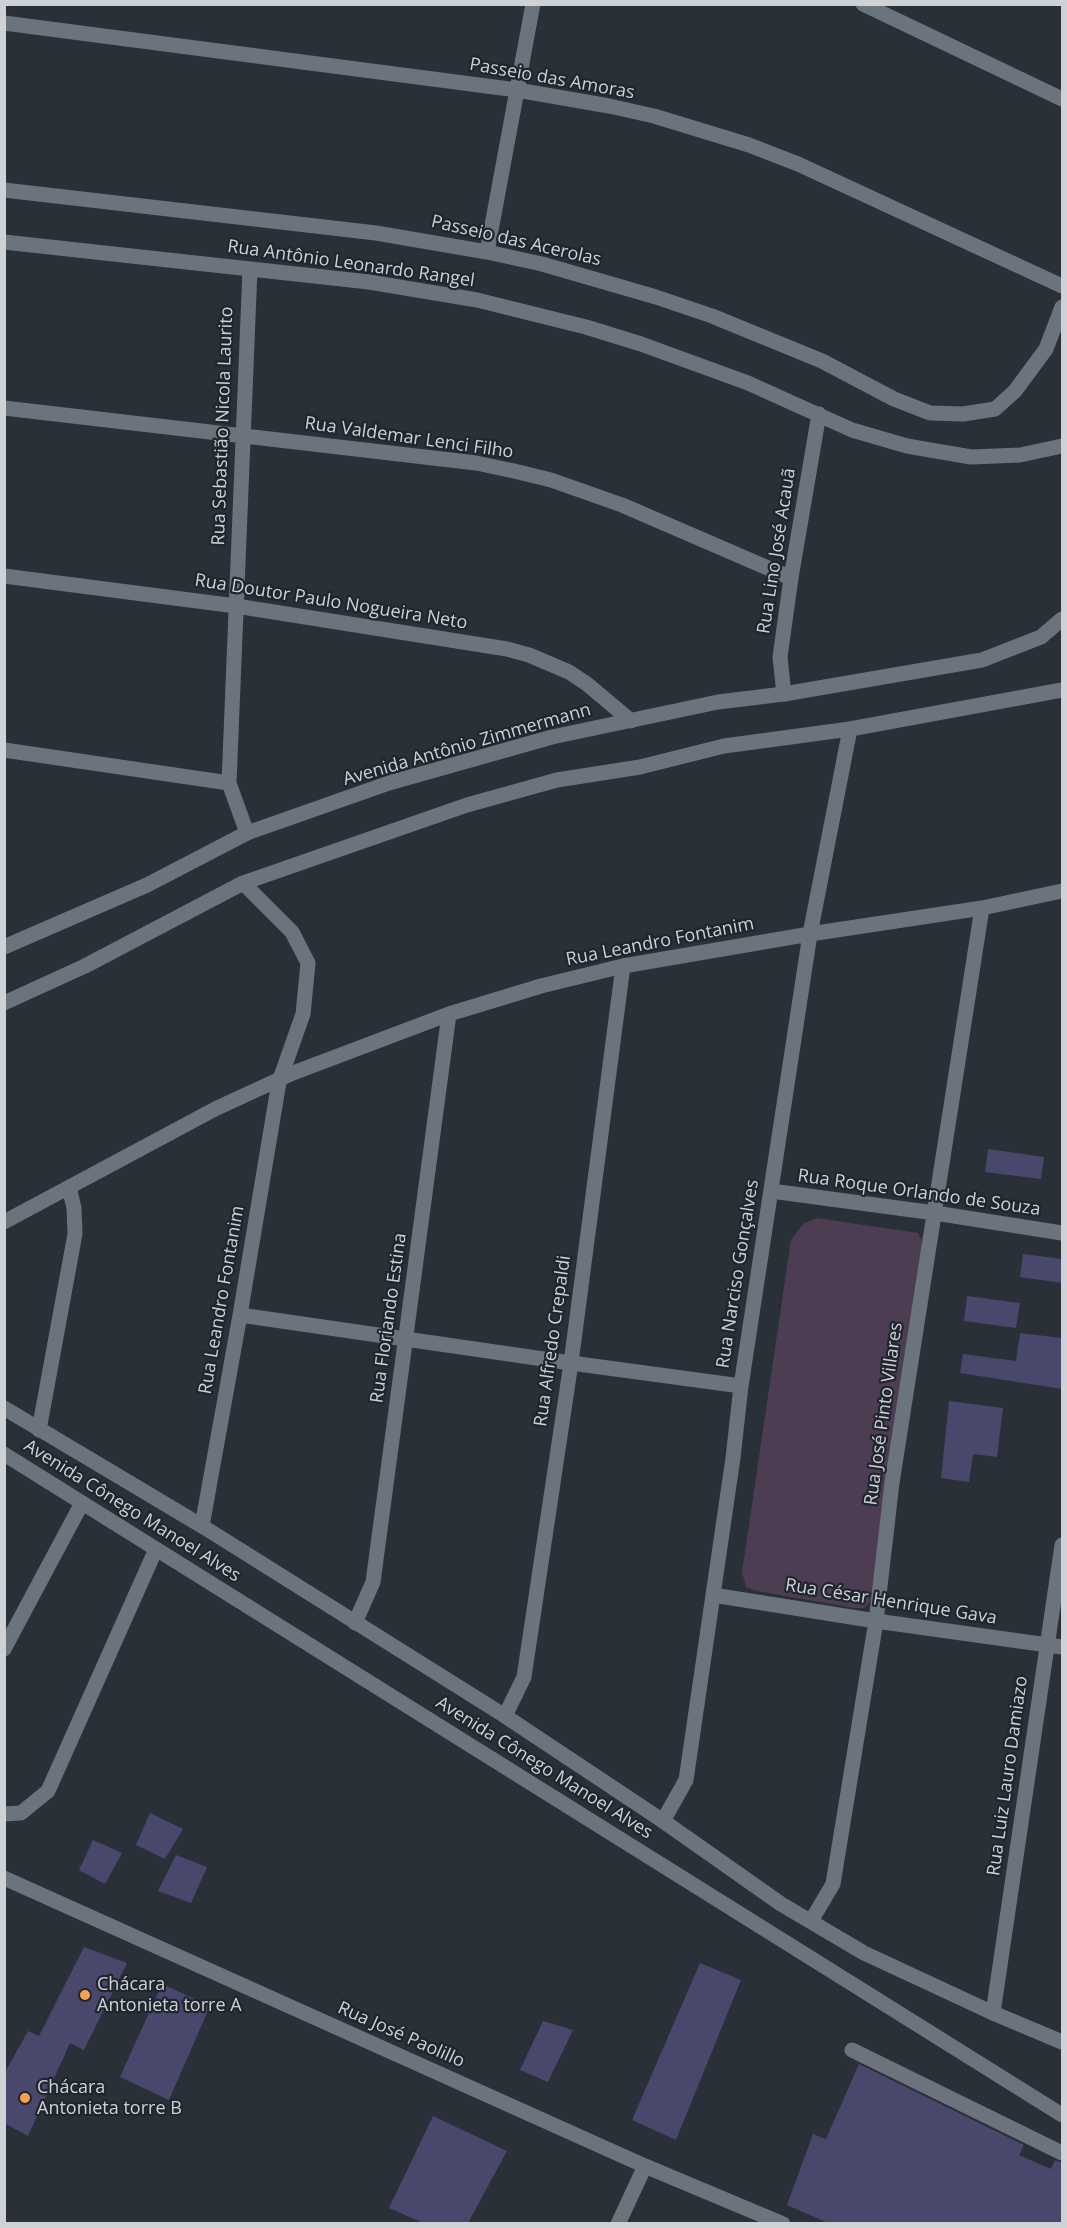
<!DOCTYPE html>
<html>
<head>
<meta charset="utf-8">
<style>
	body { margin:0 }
	#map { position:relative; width:1067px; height:2228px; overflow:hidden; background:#2a3038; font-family:"Open Sans",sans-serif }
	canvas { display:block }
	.frame { position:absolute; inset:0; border:6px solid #ced2d7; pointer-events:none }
</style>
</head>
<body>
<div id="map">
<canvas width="1067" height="2228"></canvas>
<div class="frame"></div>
</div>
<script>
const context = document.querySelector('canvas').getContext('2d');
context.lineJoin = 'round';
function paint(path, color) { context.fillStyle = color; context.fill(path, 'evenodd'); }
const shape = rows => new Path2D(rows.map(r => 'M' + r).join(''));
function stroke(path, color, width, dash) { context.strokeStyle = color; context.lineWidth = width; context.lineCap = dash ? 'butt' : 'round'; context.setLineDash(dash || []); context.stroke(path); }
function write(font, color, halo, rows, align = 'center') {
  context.font = font + ' "Open Sans",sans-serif'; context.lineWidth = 4.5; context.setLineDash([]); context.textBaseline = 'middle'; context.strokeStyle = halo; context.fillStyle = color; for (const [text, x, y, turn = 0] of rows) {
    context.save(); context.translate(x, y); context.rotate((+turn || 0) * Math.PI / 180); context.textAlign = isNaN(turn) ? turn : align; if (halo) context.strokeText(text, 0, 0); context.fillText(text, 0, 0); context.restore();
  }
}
const green = shape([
	[817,1218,918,1233,922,1241,923,1251,870,1602,864,1608,854,1608,757,1591,746,1587,742,1572,791,1240,803,1224]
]);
const building = shape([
	[988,1149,1044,1157,1041,1179,985,1172],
	[1023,1254,1062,1259,1062,1283,1020,1277],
	[967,1296,1020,1303,1016,1328,964,1321],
	[1020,1333,1062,1338,1062,1389,960,1373,963,1354,1016,1361],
	[949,1401,1003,1408,997,1457,973,1454,969,1482,941,1478],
	[150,1813,183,1829,165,1859,136,1845],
	[93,1840,122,1853,105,1884,79,1870],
	[176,1855,207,1867,191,1903,158,1891],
	[84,1947,127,1963,84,2050,70,2043,28,2136,4,2123,4,2074,28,2031,39,2036],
	[700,1963,741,1980,676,2140,632,2120],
	[162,1984,210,2006,169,2100,120,2077],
	[543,2021,573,2030,548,2082,520,2070],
	[859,2064,1024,2145,1019,2155,1051,2169,1055,2160,1062,2163,1062,2223,828,2223,787,2205,813,2134,826,2139],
	[433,2116,507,2151,468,2223,423,2223,389,2208]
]);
const street = shape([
	[863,4,1062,99],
	[4,23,517,90,609,106,654,116,749,145,798,164,1062,286],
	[4,190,376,233,487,252,542,264,656,297,712,316,822,361,894,399,930,413,963,414,995,409,1015,391,1046,349,1062,307],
	[4,242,369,282,477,300,586,327,641,344,748,383,852,430,907,446,971,457,1020,455,1062,446],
	[487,252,533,4],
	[4,408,476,463,514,471,551,480,622,505,791,578],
	[4,576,236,606,507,649,529,655,569,672,587,684,631,721],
	[784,694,780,657,791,578,819,414],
	[4,750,229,783],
	[247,833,229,783,250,269],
	[771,1191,935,1213,1062,1233],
	[4,1222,215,1109,293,1073,449,1014,541,986,623,966,810,934,982,908,1062,891],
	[240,1315,571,1363,741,1386],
	[39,1430,75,1234,74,1208,69,1187],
	[202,1526,240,1315,279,1082,303,1014,308,963,292,932,243,883],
	[713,1595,876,1621,1062,1647],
	[355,1623,373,1582,449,1014],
	[4,1649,82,1503],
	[505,1716,524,1677,571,1363,623,966],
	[4,1814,21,1813,48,1791,156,1549],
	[663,1821,686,1780,733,1458,741,1386,810,934,850,729],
	[4,1878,645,2166,783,2224],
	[811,1921,833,1884,876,1621,892,1483,982,908],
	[993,2013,1062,1545],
	[852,2050,1062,2153],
	[618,2224,645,2166]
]);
const secondary = shape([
	[4,947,147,885,247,833,389,783,552,737,718,702,784,694,982,660,1041,637,1062,619],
	[4,1003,85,966,243,883,467,805,557,780,640,767,724,746,850,729,1062,690],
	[4,1408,202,1526,505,1716,663,1821,781,1904,864,1953,993,2013,1062,2042],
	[4,1454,1062,2115]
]);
const markers = [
	[85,1995,6,"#f9a04c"],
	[25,2098,6,"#f9a04c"]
];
const streetNames = [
	["Passeio das Amoras",552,79,10],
	["Passeio das Acerolas",516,241,13],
	["Rua Antônio Leonardo Rangel",351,264,8],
	["Rua Sebastião Nicola Laurito",223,426,-88],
	["Rua Valdemar Lenci Filho",409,438,8],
	["Rua Lino José Acauã",777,551,-81],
	["Rua Doutor Paulo Nogueira Neto",331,602,9],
	["Avenida Antônio Zimmermann",467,745,-16],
	["Rua Leandro Fontanim",660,942,-11],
	["Rua Roque Orlando de Souza",919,1193,8],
	["Rua Narciso Gonçalves",738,1274,-81],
	["Rua Leandro Fontanim",222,1300,-80],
	["Rua Floriando Estina",389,1318,-82],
	["Rua Alfredo Crepaldi",553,1341,-82],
	["Rua José Pinto Villares",884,1414,-82],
	["Avenida Cônego Manoel Alves",132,1511,32],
	["Rua César Henrique Gava",891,1602,9],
	["Avenida Cônego Manoel Alves",544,1768,32],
	["Rua Luiz Lauro Damiazo",1008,1776,-82],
	["Rua José Paolillo",401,2035,24]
];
const poiNames = [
	["Chácara",97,1985],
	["Antonieta torre A",97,2006],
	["Chácara",37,2088],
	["Antonieta torre B",37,2109]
];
paint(green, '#4d3d52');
paint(building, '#49476c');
stroke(street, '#6b737c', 15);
stroke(secondary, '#6b737c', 15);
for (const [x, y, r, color] of markers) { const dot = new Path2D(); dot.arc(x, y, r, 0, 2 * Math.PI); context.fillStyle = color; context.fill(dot); stroke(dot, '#20262e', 2); }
write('18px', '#ced2d7', '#20262e', streetNames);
write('18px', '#ced2d7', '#20262e', poiNames, 'left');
</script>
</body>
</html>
